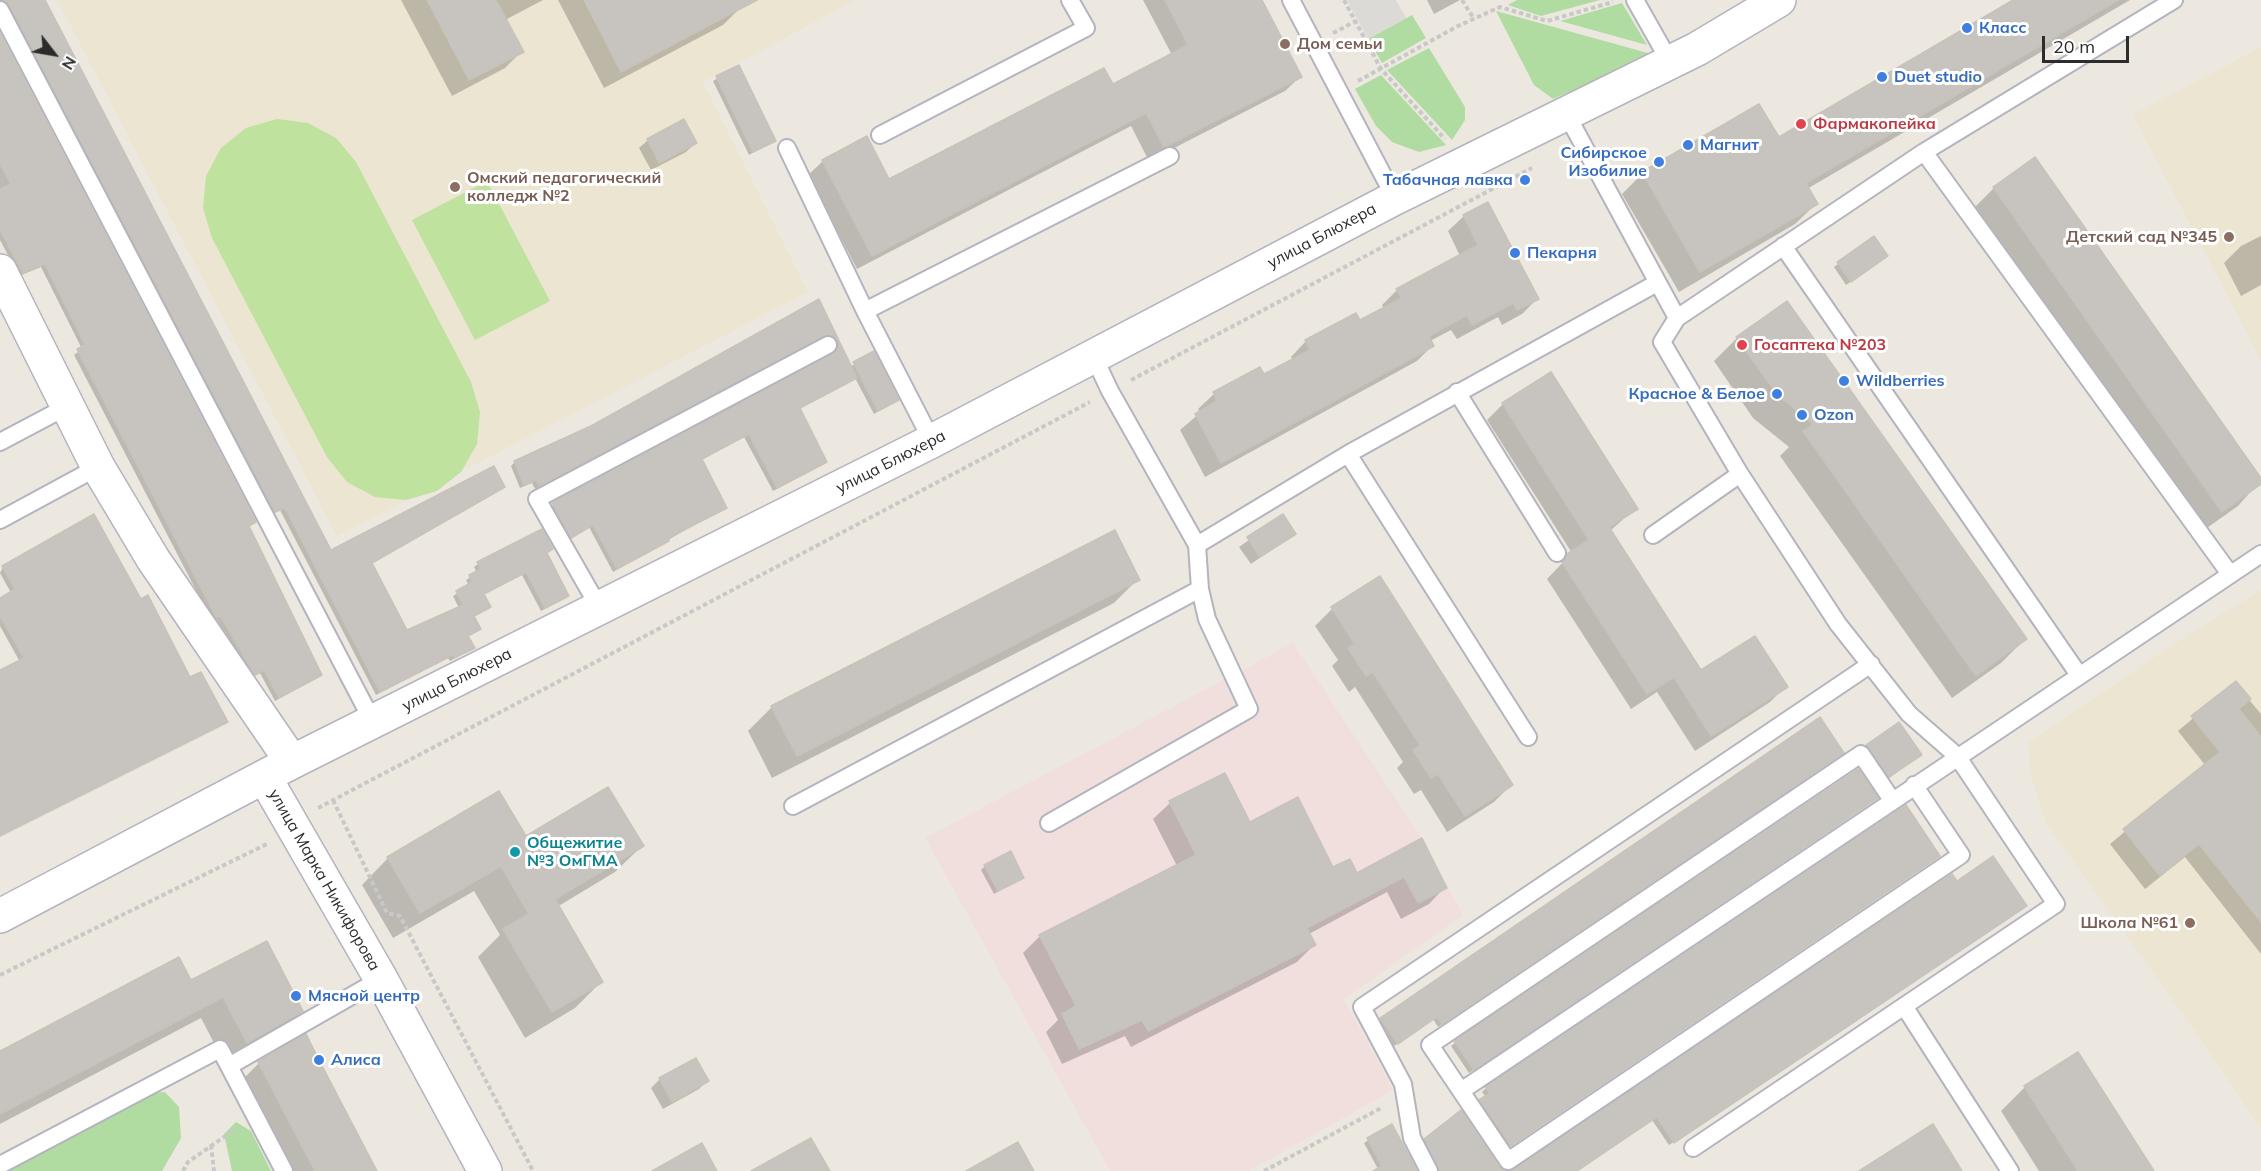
<!DOCTYPE html>
<html>
<head>
<meta charset="utf-8">
<style>
	body { margin:0 }
	#map { position:relative; width:2261px; height:1171px; overflow:hidden; background:#ece8e0; font-family:Mulish,sans-serif }
	canvas { display:block }
	.north { position:absolute; left:24px; top:24px; width:60px; height:60px; -webkit-text-stroke:4px #fff; paint-order:stroke; rotate:121deg; font-size:16px; font-weight:700; line-height:24px; text-align:center; color:#2c2c2c }
	.north::after { content:''; display:block; margin:auto; width:21px; height:27px; background:#2c2c2c; clip-path:polygon(50% 0,100% 100%,50% 72%,0 100%) }
	.scale { position:absolute; left:2042px; top:36px; width:87px; height:27px; box-sizing:border-box; border:3px solid #2c2c2c; border-top:0; padding-left:8px; font-size:18px; line-height:21px; white-space:nowrap; color:#2c2c2c; -webkit-text-stroke:4px #fff; paint-order:stroke }
</style>
</head>
<body>
<div id="map">
<canvas width="2261" height="1171"></canvas>
<div class="north">N</div>
<div class="scale">20 m</div>
</div>
<script>
const context = document.querySelector('canvas').getContext('2d');
context.lineJoin = 'round';
function paint(path, color) { context.fillStyle = color; context.fill(path, 'evenodd'); }
const shape = rows => new Path2D(rows.map(r => 'M' + r).join(''));
function stroke(path, color, width, dash) { context.strokeStyle = color; context.lineWidth = width; context.lineCap = dash ? 'butt' : 'round'; context.setLineDash(dash || []); context.stroke(path); }
function write(font, color, halo, rows, align = 'center') {
  context.font = font + ' Mulish,sans-serif'; context.lineWidth = 6; context.setLineDash([]); context.textBaseline = 'middle'; context.strokeStyle = halo; context.fillStyle = color; for (const [text, x, y, turn = 0] of rows) {
    context.save(); context.translate(x, y); context.rotate((+turn || 0) * Math.PI / 180); context.textAlign = isNaN(turn) ? turn : align; if (halo) context.strokeText(text, 0, 0); context.fillText(text, 0, 0); context.restore();
  }
}
const education = shape([
	[57,0,855,0,703,82,808,292,337,536],
	[2261,47,2261,360,2133,115],
	[2261,590,2261,1128,2190,1024,2046,823,2030,773,2028,743,2174,644]
]);
const medical = shape([
	[1293,643,1422,838,1463,915,1344,999,1393,1090,1249,1171,1110,1171,925,838]
]);
const green = shape([
	[1517,0,1600,0,1541,16,1508,5],
	[1622,3,1647,45,1560,21],
	[1496,11,1655,55,1553,99,1534,85],
	[1412,15,1426,38,1382,63,1368,39],
	[1429,48,1465,107,1465,120,1452,140,1387,70],
	[1381,75,1446,145,1419,152,1392,142,1376,126,1355,89],
	[165,1092,179,1107,181,1138,162,1171,1,1171,153,1093],
	[236,1122,251,1131,271,1171,232,1171,224,1134]
]);
const pitch = shape([
	[277,119,308,123,336,138,356,162,471,382,480,412,477,444,461,472,437,491,406,500,375,497,347,482,327,457,212,238,203,208,206,176,221,148,246,128],
	[487,181,550,301,475,340,412,220]
]);
const plaza = shape([
	[1347,0,1396,0,1406,18,1368,39]
]);
const shadow = shape([
	[0,0,43,0,331,552,503,487,371,564,406,632,459,608,453,596,469,586,466,580,477,573,474,567,478,564,546,554,568,595,564,599,541,611,522,575,483,595,489,607,473,617,479,629,467,637,473,648,469,651,450,661,448,658,376,695,280,510,271,515],
	[401,0,543,0,505,20,522,51,505,68,452,96],
	[558,0,736,0,740,8,723,25,604,88],
	[1143,0,1260,0,1300,77,1285,91,1149,161,1131,126,857,269,808,175,823,161,889,182,1112,86,1172,55],
	[1427,0,1460,0,1434,14],
	[2016,0,2130,0,1807,189,1816,204,1795,224,1679,292,1622,194,1643,173,1778,140],
	[0,36,254,522,247,527,320,675,275,701,260,673,251,678,217,620,212,621,74,355,82,349,41,267,19,276,0,240],
	[738,67,774,140,749,155,713,81],
	[648,140,695,143,686,152,651,170,639,148],
	[1994,188,2261,480,2238,506,2197,535,1970,212],
	[1464,216,1537,299,1522,314,1502,325,1498,317,1457,339,1451,330,1430,341,1432,346,1417,361,1205,477,1180,430,1200,413,1198,409,1214,394,1260,369,1264,376,1293,361,1291,357,1306,341,1360,323,1384,309,1382,305,1397,290,1460,256,1448,231],
	[2261,236,2261,285,2241,296,2224,263,2241,246],
	[1873,238,1882,260,1846,285,1834,267],
	[818,301,850,367,873,353,897,400,874,414,855,378,798,409,826,462,822,465,773,491,744,437,700,460,725,507,613,572,589,527,567,541,549,508,831,357,835,351,833,343,824,338,535,489,532,483,520,488,511,466,515,462,592,427],
	[1737,338,2025,639,2001,663,1952,698,1780,456,1789,447,1753,418,1714,361],
	[1550,374,1636,508,1610,531,1700,672,1786,686,1770,702,1695,751,1657,692,1631,709,1547,579,1572,553,1487,420,1503,404],
	[1283,516,1294,534,1251,564,1239,547],
	[3,567,190,679,226,722,0,836,0,672,20,662,0,626,0,599,11,593,0,573],
	[1138,579,1114,603,772,778,748,731,772,707],
	[1332,609,1511,785,1494,802,1447,832,1421,790,1414,794,1397,768,1403,762,1355,687,1349,692,1332,666,1338,660,1315,626],
	[2235,683,2261,714,2261,954,2185,857,2145,889,2110,844,2205,765,2178,731],
	[1867,746,1920,755,1880,785,1859,755],
	[1839,756,1438,1027,1433,1019,1394,1046,1378,1023],
	[1224,775,1249,824,1333,869,1356,875,1421,840,1445,887,1429,904,1401,919,1387,892,1309,934,1314,945,1297,962,1131,1047,1125,1036,1062,1064,1046,1032,1058,1020,1023,953,1040,936,1177,866,1153,819,1170,803],
	[1876,798,1469,1073,1451,1046,1455,1043],
	[525,838,642,846,615,872,557,907,601,982,575,1008,525,1038,478,957,500,935,474,891,393,938,362,885,388,858],
	[1938,856,1506,1149,1476,1105,1486,1097,1482,1092,1486,1088],
	[985,866,1022,878,994,894,981,870],
	[1956,883,2021,909,1669,1145,1652,1120,1576,1171,1515,1171],
	[190,982,302,1011,280,1033,225,1064,201,1018,0,1124,0,1052],
	[2077,1054,2152,1171,2039,1171,2001,1111,2025,1087],
	[259,1063,375,1171,279,1171,235,1087],
	[660,1079,707,1081,699,1089,663,1109,651,1088],
	[1391,1126,1415,1171,1379,1171,1364,1143],
	[1425,1140,1498,1168,1502,1171,1434,1171,1421,1144]
]);
const building = shape([
	[2,0,45,0,331,550,494,466,505,487,372,563,407,630,463,605,456,591,472,582,469,575,481,569,477,562,542,529,553,549,547,553,569,596,545,608,526,572,484,594,491,607,474,616,481,629,468,636,475,648,454,658,453,655,380,692,285,508,275,512,9,5,2,0],
	[427,0,496,0,524,52,469,80,427,0],
	[584,0,757,0,621,72,584,0],
	[1165,0,1262,0,1302,77,1164,147,1146,113,872,256,822,160,867,136,889,179,1104,68,1113,84,1188,45,1165,0],
	[2013,0,2118,0,1806,183,1818,204,1700,272,1642,172,1759,104,1779,137,2013,0],
	[0,33,256,522,249,526,322,675,279,698,264,670,255,675,221,617,216,617,77,349,85,345,45,264,23,273,0,230,0,189,11,184,0,164,0,33],
	[739,65,776,141,753,152,716,76,739,65],
	[684,119,697,143,659,163,647,139,684,119],
	[2035,157,2261,478,2261,484,2222,512,1993,187,2035,157],
	[1488,202,1539,299,1517,310,1513,303,1472,325,1467,315,1429,336,1434,346,1221,463,1195,414,1217,401,1213,392,1260,367,1264,374,1310,350,1305,340,1356,313,1360,320,1402,298,1396,289,1478,245,1463,215,1488,202],
	[1874,236,1888,256,1851,282,1837,262,1874,236],
	[819,299,857,378,800,408,827,462,777,488,749,434,702,459,727,508,668,538,669,541,617,569,593,525,571,538,552,503,833,354,837,350,837,341,828,335,539,486,536,480,524,485,514,461,591,426,819,299],
	[1787,301,2027,639,1976,676,1803,431,1813,424,1777,394,1736,337,1787,301],
	[874,351,899,400,878,411,853,362,874,351],
	[1551,372,1638,509,1609,527,1701,670,1755,636,1788,687,1711,736,1674,677,1647,694,1562,562,1567,554,1589,540,1502,403,1551,372],
	[94,514,141,599,148,595,190,677,201,672,228,722,0,836,0,670,24,658,0,616,0,598,15,589,2,566,94,514],
	[1283,514,1296,534,1260,557,1247,537,1283,514],
	[1115,530,1140,580,797,756,771,706,1115,530],
	[1380,576,1513,785,1465,816,1438,774,1431,778,1413,750,1420,745,1373,672,1366,676,1348,648,1355,644,1331,607,1380,576],
	[2236,681,2251,699,2239,709,2261,737,2261,922,2199,844,2160,876,2123,829,2220,752,2191,716,2236,681],
	[1820,717,1844,753,1442,1024,1437,1017,1398,1044,1380,1018,1820,717],
	[1899,722,1922,755,1889,777,1866,745,1899,722],
	[1858,769,1878,798,1474,1070,1454,1041,1858,769],
	[1225,773,1250,822,1298,797,1333,867,1350,859,1357,873,1422,838,1447,888,1418,903,1404,877,1307,928,1316,945,1148,1031,1142,1020,1079,1049,1062,1014,1076,1006,1039,935,1196,855,1169,801,1225,773],
	[608,787,644,846,555,899,603,982,552,1012,503,929,529,914,501,866,420,913,387,857,499,791,526,836,608,787],
	[1906,805,1940,856,1511,1146,1479,1100,1490,1093,1485,1087,1906,805],
	[1011,851,1024,878,998,891,984,865,1011,851],
	[1993,856,2027,906,1674,1143,1657,1117,1577,1171,1510,1171,1952,874,1957,881,1993,856],
	[267,941,303,1011,247,1043,223,997,0,1114,0,1051,179,957,191,980,267,941],
	[306,1034,319,1060,377,1171,315,1171,258,1062,306,1034],
	[2078,1052,2154,1171,2078,1171,2024,1086,2078,1052],
	[696,1058,709,1081,672,1102,659,1078,696,1058],
	[1461,1110,1499,1167,1506,1171,1439,1171,1424,1139,1461,1110],
	[1392,1124,1406,1150,1417,1171,1373,1171,1382,1166,1367,1138,1392,1124],
	[1933,1124,1962,1171,1859,1171,1933,1124],
	[811,1138,830,1171,751,1171,811,1138],
	[1018,1142,1034,1171,966,1171,1018,1142],
	[702,1143,717,1171,652,1171,702,1143]
]);
const path = shape([
	[1344,0,1381,69,1445,139],
	[1462,0,1474,19],
	[1333,33,1358,20],
	[1358,81,1458,26,1500,7,1547,21,1613,2],
	[1131,380,1532,168],
	[333,800,387,913,400,916,533,1171],
	[318,808,1090,402],
	[0,975,269,843],
	[211,1145,214,1171],
	[183,1171,188,1162,237,1128],
	[1264,1171,1383,1107]
]);
const service = shape([
	[1291,0,1395,198],
	[1635,0,1670,62],
	[0,10,373,722],
	[1567,115,1677,318,1662,342,1740,474,1838,624,1909,714,1957,756,2056,904,1693,1148],
	[880,135,1086,28,1070,0],
	[787,148,865,311,932,441],
	[1924,152,2230,574],
	[1783,246,2079,675],
	[865,311,1170,156],
	[1677,318,1924,152,2174,0],
	[1457,392,1557,553],
	[0,442,68,406],
	[1348,454,1528,737],
	[0,520,98,467],
	[1653,535,1740,474],
	[1197,545,1348,454,1657,283],
	[600,609,537,499,828,345],
	[1892,800,1861,754,1430,1045,1508,1161,1961,855,1914,785],
	[793,806,1200,589],
	[1049,823,1249,709,1207,619,1200,589,1197,545,1110,391,1093,355],
	[1904,1006,2010,1171],
	[229,1066,381,979],
	[1461,1091,2261,554],
	[0,1165,220,1049,284,1171],
	[1429,1171,1412,1138,1403,1084,1362,1007,1871,664]
]);
const minor = shape([
	[0,271,98,467,153,559,292,762],
	[265,778,381,979,485,1171]
]);
const tertiary = shape([
	[0,916,292,762,932,441,1395,198,1697,49,1779,0]
]);
const markers = [
	[1967,28,6,"#3f7fe0"],
	[1285,44,6,"#8d6e63"],
	[1882,77,6,"#3f7fe0"],
	[1801,124,6,"#e0444e"],
	[1688,145,6,"#3f7fe0"],
	[1659,162,6,"#3f7fe0"],
	[1525,180,6,"#3f7fe0"],
	[455,187,6,"#8d6e63"],
	[2229,237,6,"#8d6e63"],
	[1515,253,6,"#3f7fe0"],
	[1742,345,6,"#e0444e"],
	[1844,381,6,"#3f7fe0"],
	[1777,394,6,"#3f7fe0"],
	[1802,415,6,"#3f7fe0"],
	[515,852,6,"#0f9aa8"],
	[2190,923,6,"#8d6e63"],
	[296,996,6,"#3f7fe0"],
	[319,1060,6,"#3f7fe0"]
];
const shopNames = [
	["Класс",1979,28],
	["Duet studio",1894,77],
	["Магнит",1700,145],
	["Сибирское",1647,153,"right"],
	["Изобилие",1647,171,"right"],
	["Табачная лавка",1513,180,"right"],
	["Пекарня",1527,253],
	["Wildberries",1856,381],
	["Красное & Белое",1765,394,"right"],
	["Ozon",1814,415],
	["Мясной центр",308,996],
	["Алиса",331,1060]
];
const educationNames = [
	["Дом семьи",1297,44],
	["Омский педагогический",467,178],
	["колледж №2",467,196],
	["Детский сад №345",2217,237,"right"],
	["Школа №61",2178,923,"right"]
];
const healthNames = [
	["Фармакопейка",1813,124],
	["Госаптека №203",1754,345]
];
const streetNames = [
	["улица Блюхера",1322,236,-28],
	["улица Блюхера",891,462,-27],
	["улица Блюхера",457,680,-27],
	["улица Марка Никифорова",324,880,60]
];
const cultureNames = [
	["Общежитие",527,843],
	["№3 ОмГМА",527,861]
];
paint(education, '#ebe5d1');
paint(medical, '#f1dfde');
paint(green, '#b0dca2');
paint(pitch, '#bfe29f');
paint(plaza, '#dcdad6');
paint(shadow, '#0003');
paint(building, '#c7c4bf');
stroke(building, '#c7c3b9', 1.5);
stroke(service, '#b3b4be', 20);
stroke(minor, '#b3b4be', 36);
stroke(tertiary, '#b3b4be', 36);
stroke(path, '#c8c8c8', 4, [4.5, 3]);
stroke(service, '#fff', 16);
stroke(minor, '#fff', 33);
stroke(tertiary, '#fff', 33);
for (const [x, y, r, color] of markers) { const dot = new Path2D(); dot.arc(x, y, r, 0, 2 * Math.PI); context.fillStyle = color; context.fill(dot); stroke(dot, '#fff', 2); }
write('bold 16px', '#366cbe', '#fff', shopNames, 'left');
write('bold 16px', '#785e54', '#fff', educationNames, 'left');
write('bold 16px', '#be3a42', '#fff', healthNames, 'left');
write('16px', '#2c2c2c', '#fff', streetNames);
write('bold 16px', '#0d838f', '#fff', cultureNames, 'left');
</script>
</body>
</html>
